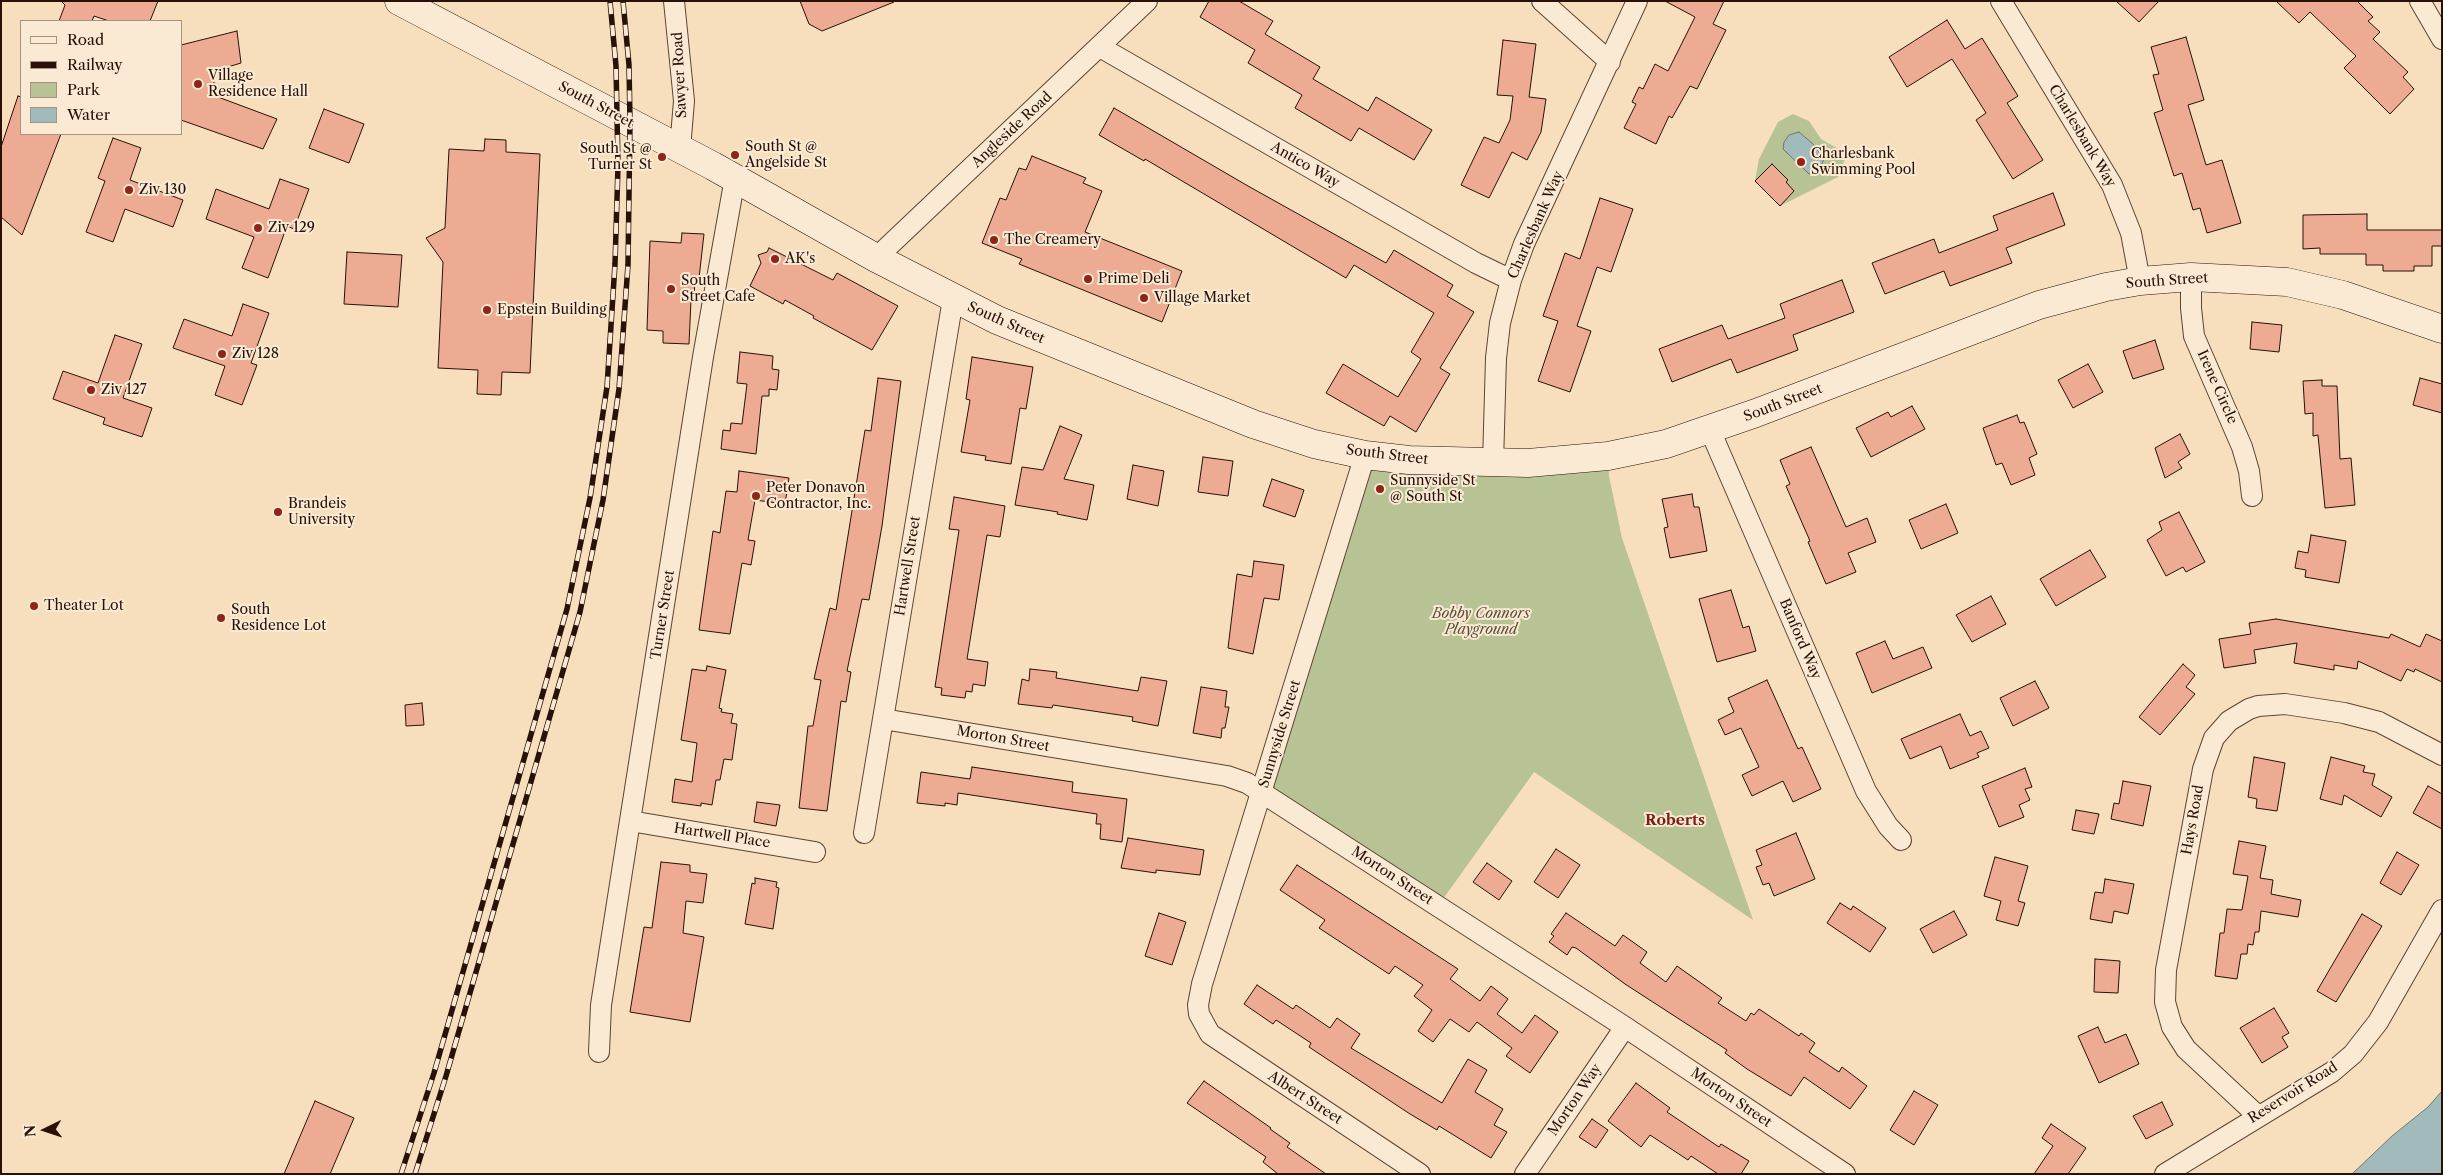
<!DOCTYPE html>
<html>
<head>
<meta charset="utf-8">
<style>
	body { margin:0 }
	#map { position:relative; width:2443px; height:1175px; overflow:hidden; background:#f7dfbd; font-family:"Libre Caslon Text",serif }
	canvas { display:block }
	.frame { position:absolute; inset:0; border:2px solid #291107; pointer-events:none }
	.legend { position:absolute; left:20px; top:20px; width:162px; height:115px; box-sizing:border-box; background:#faead4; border:1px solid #a69382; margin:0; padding:6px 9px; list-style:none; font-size:15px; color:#291107 }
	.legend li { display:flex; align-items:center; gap:10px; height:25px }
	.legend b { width:25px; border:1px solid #a69382 }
	.north { position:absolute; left:20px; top:1105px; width:50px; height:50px; -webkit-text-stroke:4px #faead4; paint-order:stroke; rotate:266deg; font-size:14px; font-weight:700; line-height:20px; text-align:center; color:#291107 }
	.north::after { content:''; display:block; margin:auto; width:18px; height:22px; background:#291107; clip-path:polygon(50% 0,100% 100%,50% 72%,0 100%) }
</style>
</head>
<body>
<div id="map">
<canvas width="2443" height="1175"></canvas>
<div class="frame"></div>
<ul class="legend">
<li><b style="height:6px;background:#faead4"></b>Road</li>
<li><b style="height:6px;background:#291107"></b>Railway</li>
<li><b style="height:14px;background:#b7c395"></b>Park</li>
<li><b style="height:14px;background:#a1babb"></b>Water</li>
</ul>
<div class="north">N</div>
</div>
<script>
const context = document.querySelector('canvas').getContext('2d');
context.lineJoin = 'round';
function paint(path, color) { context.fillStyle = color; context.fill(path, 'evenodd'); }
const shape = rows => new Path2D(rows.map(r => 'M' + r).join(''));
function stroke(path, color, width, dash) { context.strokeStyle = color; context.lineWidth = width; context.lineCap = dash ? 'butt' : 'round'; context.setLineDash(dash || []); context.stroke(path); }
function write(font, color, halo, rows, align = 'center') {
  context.font = font + ' "Libre Caslon Text",serif'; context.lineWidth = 4; context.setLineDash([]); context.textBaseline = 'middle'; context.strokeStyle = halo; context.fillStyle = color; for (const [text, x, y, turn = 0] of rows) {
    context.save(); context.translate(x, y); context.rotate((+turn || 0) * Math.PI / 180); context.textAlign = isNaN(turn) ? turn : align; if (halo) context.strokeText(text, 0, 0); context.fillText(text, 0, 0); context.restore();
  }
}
const green = shape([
	[1793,114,1809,121,1821,139,1847,154,1838,177,1780,206,1755,181,1759,159,1778,122],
	[1365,455,1608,456,1609,476,1622,538,1753,920,1534,772,1438,906,1262,792]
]);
const water = shape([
	[1799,132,1813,144,1824,159,1820,168,1809,174,1783,149,1784,142,1789,135,1799,132],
	[2442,1091,2442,1174,2352,1174,2392,1136,2428,1107,2442,1091]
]);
const building = shape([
	[61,1,158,1,150,21,109,21,94,16,92,21,59,21,65,5,61,1],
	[800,1,894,1,894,2,822,31,809,24,800,1],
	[1209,1,1239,1,1273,21,1265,34,1320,67,1313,79,1368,111,1376,97,1432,130,1414,160,1359,128,1351,141,1295,108,1302,95,1248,63,1255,50,1200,17,1209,1],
	[1665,1,1724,1,1713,24,1726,30,1697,89,1690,86,1672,118,1669,116,1656,144,1624,128,1636,104,1632,102,1639,87,1643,89,1655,64,1668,71,1695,17,1665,1],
	[2116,1,2159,1,2139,22,2116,1],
	[2276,1,2357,1,2373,17,2368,21,2380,32,2373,39,2408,72,2403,77,2414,89,2390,114,2344,68,2356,56,2310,12,2299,23,2276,1],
	[1947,20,1965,49,1982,38,2018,96,2007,103,2043,160,2013,179,1976,120,1986,113,1952,59,1907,87,1889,57,1947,20],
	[237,31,241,63,211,72,218,97,277,119,263,149,181,120,181,45,237,31],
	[2186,37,2204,100,2188,105,2206,165,2222,160,2241,223,2207,233,2200,208,2193,210,2182,173,2174,176,2154,113,2163,110,2153,75,2159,74,2151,47,2186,37],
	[1503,40,1536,44,1529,97,1546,99,1541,132,1527,160,1512,152,1489,198,1461,185,1484,137,1499,143,1510,120,1513,96,1497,95,1503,40],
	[18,96,21,97,21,134,61,134,22,235,1,217,1,147,18,96],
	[1114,108,1248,186,1386,263,1394,250,1453,285,1447,296,1474,312,1440,368,1450,374,1416,432,1390,416,1384,426,1326,393,1343,364,1398,397,1421,359,1411,352,1434,313,1354,265,1346,278,1145,159,1144,161,1099,135,1114,108],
	[324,109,364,124,349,163,309,148,324,109],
	[113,138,141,148,130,180,183,200,173,227,125,209,113,242,86,232,105,181,98,178,113,138],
	[485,139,506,140,506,152,540,154,530,373,502,372,501,395,477,394,478,370,438,368,443,262,426,238,445,228,449,149,484,151,485,139],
	[1032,156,1086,178,1083,183,1102,191,1085,232,1182,271,1162,322,1019,264,1022,259,982,243,1000,198,1006,200,1019,168,1026,170,1032,156],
	[1772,164,1788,180,1786,182,1794,191,1780,206,1755,181,1772,164],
	[280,179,309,189,294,229,287,226,268,278,242,268,254,237,206,219,216,189,269,209,280,179],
	[2053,193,2065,225,2006,248,2012,263,1950,286,1944,271,1885,294,1872,263,1934,239,1939,253,1998,230,1993,216,2053,193],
	[1600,198,1633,209,1611,272,1597,267,1577,326,1591,331,1570,392,1538,381,1558,321,1543,316,1565,253,1580,259,1600,198],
	[2367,214,2367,230,2442,230,2442,246,2432,246,2432,266,2414,266,2414,271,2383,271,2383,265,2366,265,2366,254,2320,254,2320,248,2303,249,2303,215,2367,214],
	[682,233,704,234,699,278,695,278,694,300,691,300,689,344,663,343,663,331,647,330,650,241,681,243,682,233],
	[769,248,833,280,837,273,898,306,872,350,813,318,814,316,785,300,783,304,750,286,761,263,758,255,767,252,769,248],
	[347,252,402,255,398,307,344,304,347,252],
	[1842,280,1854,312,1793,335,1798,350,1737,373,1731,359,1672,382,1659,349,1722,325,1728,339,1785,318,1780,304,1842,280],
	[243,304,269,313,251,363,257,365,242,405,215,395,225,366,173,348,184,319,232,336,243,304],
	[2252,322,2282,325,2279,352,2250,349,2252,322],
	[115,335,142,344,123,398,152,408,142,437,103,424,105,418,53,399,63,371,98,383,115,335],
	[2155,340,2164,369,2133,379,2123,351,2155,340],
	[740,352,773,356,772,369,779,370,777,390,769,389,769,396,762,396,756,454,721,449,723,430,730,431,731,423,742,424,747,384,737,383,740,352],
	[972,357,1033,367,1026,409,1020,408,1011,464,985,460,986,456,961,452,970,400,966,399,972,357],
	[2088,364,2103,392,2073,408,2058,380,2088,364],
	[878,378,901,381,882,526,869,600,862,599,847,671,851,672,846,702,841,701,827,811,799,808,808,726,813,726,821,680,814,679,830,608,836,610,865,430,871,431,878,378],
	[2420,378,2442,384,2442,413,2413,405,2420,378],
	[2322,380,2322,386,2337,386,2340,459,2351,458,2355,505,2325,508,2318,435,2313,436,2313,413,2305,414,2303,381,2322,380],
	[1912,406,1925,429,1871,457,1856,428,1888,412,1891,417,1912,406],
	[2017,415,2020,423,2024,422,2037,454,2029,458,2035,475,2011,485,2002,463,1996,465,1983,428,2017,415],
	[1060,426,1082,435,1064,479,1094,485,1087,520,1057,514,1058,512,1015,505,1022,467,1043,470,1060,426],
	[2180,434,2190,454,2178,462,2182,468,2165,478,2155,448,2180,434],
	[1811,447,1846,527,1867,518,1876,542,1848,553,1856,572,1826,584,1808,542,1810,541,1786,486,1790,484,1780,460,1811,447],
	[1203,457,1233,461,1228,496,1198,492,1203,457],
	[1133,465,1164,471,1158,506,1127,499,1133,465],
	[739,471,789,478,785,504,755,500,748,540,755,541,751,565,742,563,730,634,699,630,713,531,720,533,726,491,737,492,739,471],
	[1272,479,1304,490,1295,517,1263,506,1272,479],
	[1692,494,1694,507,1699,507,1707,551,1670,558,1664,528,1668,527,1662,499,1692,494],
	[954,497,1005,506,1000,537,987,535,967,659,988,662,985,686,973,684,972,692,966,691,965,698,941,695,942,688,935,687,959,530,949,529,954,497],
	[1946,504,1958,533,1921,549,1909,520,1946,504],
	[2179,512,2205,562,2186,572,2183,567,2166,576,2147,540,2162,530,2159,522,2179,512],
	[2311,535,2346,541,2339,583,2305,577,2306,570,2295,568,2298,551,2308,553,2311,535],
	[2090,550,2106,577,2056,606,2040,579,2090,550],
	[1254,561,1284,565,1279,600,1264,598,1253,654,1228,648,1237,574,1252,577,1254,561],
	[1731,590,1743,628,1749,626,1756,651,1717,662,1699,599,1731,590],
	[1991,596,2006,624,1972,642,1956,615,1991,596],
	[2276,619,2389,638,2391,634,2420,647,2426,634,2442,641,2442,682,2415,669,2414,672,2407,669,2401,681,2358,661,2357,669,2334,665,2334,670,2294,663,2297,643,2254,650,2256,663,2224,668,2219,639,2251,634,2249,623,2276,619],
	[1885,641,1893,659,1923,647,1932,668,1872,693,1856,653,1885,641],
	[2183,664,2195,675,2186,687,2195,694,2160,735,2139,717,2183,664],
	[707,666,726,670,719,708,722,709,721,712,733,714,731,723,737,724,732,760,724,759,720,780,716,780,712,805,701,803,701,806,672,802,675,779,692,782,697,743,681,740,692,669,706,671,707,666],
	[1030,669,1057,672,1056,678,1138,691,1141,677,1167,681,1158,726,1132,721,1133,717,1053,705,1052,708,1018,704,1022,679,1029,681,1030,669],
	[1767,680,1798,749,1802,747,1821,789,1793,802,1783,781,1752,796,1742,775,1759,767,1741,728,1725,735,1718,720,1734,712,1728,698,1767,680],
	[2035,681,2049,708,2013,726,2000,698,2035,681],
	[1201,687,1227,691,1225,707,1229,707,1225,728,1222,728,1221,738,1193,733,1201,687],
	[422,703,424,725,406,726,405,705,422,703],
	[1960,714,1970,736,1981,731,1989,748,1977,753,1979,757,1950,769,1941,746,1910,759,1901,739,1960,714],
	[2254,757,2285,763,2277,811,2256,808,2257,799,2248,797,2254,757],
	[2331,757,2365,766,2363,772,2375,774,2372,785,2392,797,2381,817,2344,795,2342,805,2320,799,2331,757],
	[972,767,1073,782,1072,792,1127,799,1122,842,1100,839,1101,824,1096,824,1097,814,958,793,957,805,945,803,945,806,917,803,921,772,970,779,972,767],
	[2025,768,2032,787,2025,789,2030,800,2019,805,2024,817,1999,827,1982,786,2025,768],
	[2123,781,2151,786,2143,826,2111,819,2114,803,2119,804,2123,781],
	[2428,786,2442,794,2442,829,2413,813,2428,786],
	[757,802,780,805,776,826,754,822,757,802],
	[2076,810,2099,814,2094,834,2072,830,2076,810],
	[1796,833,1815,879,1774,896,1769,883,1763,885,1756,867,1762,865,1756,850,1796,833],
	[1128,838,1204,850,1200,875,1156,870,1156,873,1121,868,1128,838],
	[2239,841,2266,846,2260,878,2273,880,2271,894,2301,900,2298,917,2261,911,2259,932,2255,932,2253,945,2248,944,2247,954,2241,954,2237,979,2215,976,2220,933,2224,933,2227,909,2242,910,2248,876,2233,874,2239,841],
	[1556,849,1580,865,1558,898,1534,882,1556,849],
	[2397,852,2419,865,2401,895,2380,883,2397,852],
	[1995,857,2028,866,2018,901,2025,903,2018,926,1996,920,2001,901,1984,896,1995,857],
	[661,862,690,865,690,872,707,874,703,903,686,901,683,933,704,937,690,1022,630,1012,644,927,652,928,661,862],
	[1487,863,1512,881,1499,900,1473,882,1487,863],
	[1297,865,1458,969,1450,979,1480,1001,1491,986,1508,999,1497,1014,1522,1033,1535,1015,1558,1032,1530,1073,1506,1056,1512,1048,1477,1022,1469,1032,1450,1019,1433,1042,1418,1031,1432,1010,1414,996,1423,985,1395,966,1389,974,1319,928,1325,920,1280,890,1297,865],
	[755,878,777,882,776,887,779,888,773,929,745,924,752,883,755,884,755,878],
	[2105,879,2134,884,2128,914,2114,911,2112,923,2090,919,2095,892,2103,893,2105,879],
	[1840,903,1851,910,1853,906,1886,928,1870,952,1827,923,1840,903],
	[1954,911,1967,935,1933,953,1920,929,1954,911],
	[1159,913,1186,922,1172,965,1145,956,1159,913],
	[1566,913,1615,946,1623,935,1647,952,1640,963,1666,982,1677,966,1722,998,1718,1003,1746,1021,1751,1013,1754,1015,1759,1009,1799,1036,1801,1033,1815,1043,1809,1052,1839,1072,1842,1067,1867,1086,1850,1109,1804,1077,1791,1096,1747,1069,1725,1053,1727,1050,1625,984,1576,948,1572,947,1567,955,1549,942,1554,936,1551,934,1566,913],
	[2362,914,2382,926,2336,1002,2317,991,2362,914],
	[2095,959,2120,961,2118,993,2094,992,2095,959],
	[1257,985,1293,1009,1296,1005,1330,1028,1337,1018,1360,1034,1351,1048,1442,1103,1468,1059,1487,1070,1475,1092,1503,1109,1494,1125,1507,1132,1491,1158,1439,1126,1437,1130,1410,1114,1309,1047,1311,1043,1276,1020,1273,1024,1244,1004,1257,985],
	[2274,1008,2289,1033,2282,1037,2288,1047,2262,1063,2240,1028,2274,1008],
	[2098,1027,2105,1043,2126,1034,2139,1064,2099,1083,2078,1036,2098,1027],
	[1204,1081,1271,1128,1270,1129,1290,1143,1287,1147,1326,1174,1278,1174,1263,1162,1266,1157,1187,1103,1204,1081],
	[1636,1083,1670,1108,1667,1112,1719,1147,1721,1144,1749,1161,1741,1174,1718,1174,1691,1156,1688,1160,1650,1135,1641,1147,1608,1121,1636,1083],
	[1914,1091,1938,1105,1914,1145,1890,1130,1914,1091],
	[315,1101,354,1118,330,1174,284,1174,315,1101],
	[2162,1102,2173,1125,2146,1139,2133,1116,2162,1102],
	[1592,1119,1608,1130,1596,1148,1579,1137,1592,1119],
	[2051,1124,2086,1148,2068,1174,2034,1174,2053,1146,2042,1138,2051,1124]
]);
const minor = shape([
	[674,1,684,101,680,149],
	[1542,1,1610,62],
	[2001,1,2112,185,2131,233,2140,281],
	[2420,1,2442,39],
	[1100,47,1476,263,1511,280],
	[876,258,1147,1],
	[2191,277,2191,308,2194,336,2242,447,2249,471,2252,496],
	[1710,430,1866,791,1888,826,1901,840],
	[1365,455,1202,984,1198,1005,1199,1014,1210,1034,1420,1174],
	[1493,463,1496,358,1500,323,1511,280,1524,244,1637,1],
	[883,719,1227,776,1247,783,1625,1027,1845,1174],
	[630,821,815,852],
	[864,833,953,299],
	[599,1052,601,1005,703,357,735,178],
	[2258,1116,2186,1049,2172,1027,2165,1002,2166,970,2203,769,2214,738,2229,721,2249,709,2258,706,2285,704,2344,713,2379,722,2442,755],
	[1525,1174,1625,1027],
	[2165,1174,2332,1072,2353,1054,2378,1022,2442,910]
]);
const secondary = shape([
	[399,1,713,166,876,258,997,320,1253,424,1314,444,1365,455,1409,460,1528,463,1608,456,1666,444,1756,413,2039,305,2106,287,2140,281,2191,277,2287,282,2343,295,2442,329]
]);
const rail = shape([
	[401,1174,434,1073,567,609,590,498,607,387,615,264,618,166,616,66,610,1],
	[415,1174,446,1076,580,612,603,500,619,389,628,265,630,122,629,65,623,1]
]);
const markers = [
	[198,84,5,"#8f2418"],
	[735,155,5,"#8f2418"],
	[662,157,5,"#8f2418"],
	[1801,162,5,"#8f2418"],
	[129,190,5,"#8f2418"],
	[258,228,5,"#8f2418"],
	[994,240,5,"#8f2418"],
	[775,259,5,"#8f2418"],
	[1088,279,5,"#8f2418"],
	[671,289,5,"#8f2418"],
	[1144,298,5,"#8f2418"],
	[487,310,5,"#8f2418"],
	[222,354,5,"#8f2418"],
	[91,390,5,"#8f2418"],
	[1380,489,5,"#8f2418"],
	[756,496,5,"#8f2418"],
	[278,512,5,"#8f2418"],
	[34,606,5,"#8f2418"],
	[221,618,5,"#8f2418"]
];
const streetNames = [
	["Sawyer Road",680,75,-93],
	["South Street",596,105,28],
	["Angleside Road",1012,130,-43],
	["Charlesbank Way",2082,136,59],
	["Antico Way",1305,165,30],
	["Charlesbank Way",1536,225,-66],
	["South Street",2167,281,-4],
	["South Street",1006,323,24],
	["Irene Circle",2217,387,66],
	["South Street",1783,403,-21],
	["South Street",1387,455,7],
	["Hartwell Street",908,566,-81],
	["Turner Street",663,615,-81],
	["Banford Way",1800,639,67],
	["Sunnyside Street",1280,734,-73],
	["Morton Street",1003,739,10],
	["Hays Road",2193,820,-80],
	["Hartwell Place",722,836,9],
	["Morton Street",1392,876,33],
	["Reservoir Road",2293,1093,-32],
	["Albert Street",1305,1098,33],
	["Morton Street",1731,1098,34],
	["Morton Way",1575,1100,-56]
];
const poiNames = [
	["Village",208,76],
	["Residence Hall",208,92],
	["South St @",745,147],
	["Angelside St",745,163],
	["South St @",652,149,"right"],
	["Turner St",652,165,"right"],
	["Charlesbank",1811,154],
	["Swimming Pool",1811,170],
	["Ziv 130",139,190],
	["Ziv 129",268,228],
	["The Creamery",1004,240],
	["AK's",785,259],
	["Prime Deli",1098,279],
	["South",681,281],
	["Street Cafe",681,297],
	["Village Market",1154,298],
	["Epstein Building",497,310],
	["Ziv 128",232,354],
	["Ziv 127",101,390],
	["Sunnyside St",1390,481],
	["@ South St",1390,497],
	["Peter Donavon",766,488],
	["Contractor, Inc.",766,504],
	["Brandeis",288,504],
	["University",288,520],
	["Theater Lot",44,606],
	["South",231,610],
	["Residence Lot",231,626]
];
const parkNames = [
	["Bobby Connors",1481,614],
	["Playground",1481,630]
];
const neighbourhoodNames = [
	["Roberts",1675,821]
];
paint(green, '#b7c395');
paint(water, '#a1babb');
stroke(water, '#717673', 1);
paint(building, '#ecab92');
stroke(building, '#291107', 1);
stroke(minor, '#5c4434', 22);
stroke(secondary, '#291107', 29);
stroke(minor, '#faead4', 20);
stroke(secondary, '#faead4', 28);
stroke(rail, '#291107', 5.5);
stroke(rail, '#faead4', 4, [11]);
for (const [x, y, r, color] of markers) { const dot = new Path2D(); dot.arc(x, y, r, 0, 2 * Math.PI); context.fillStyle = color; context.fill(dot); stroke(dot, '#faead4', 2); }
write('14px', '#291107', '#faead4', streetNames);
write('14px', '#291107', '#faead4', poiNames, 'left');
write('italic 14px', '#5b4f39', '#faead4', parkNames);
write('bold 15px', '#7a1f14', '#faead4', neighbourhoodNames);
</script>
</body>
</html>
